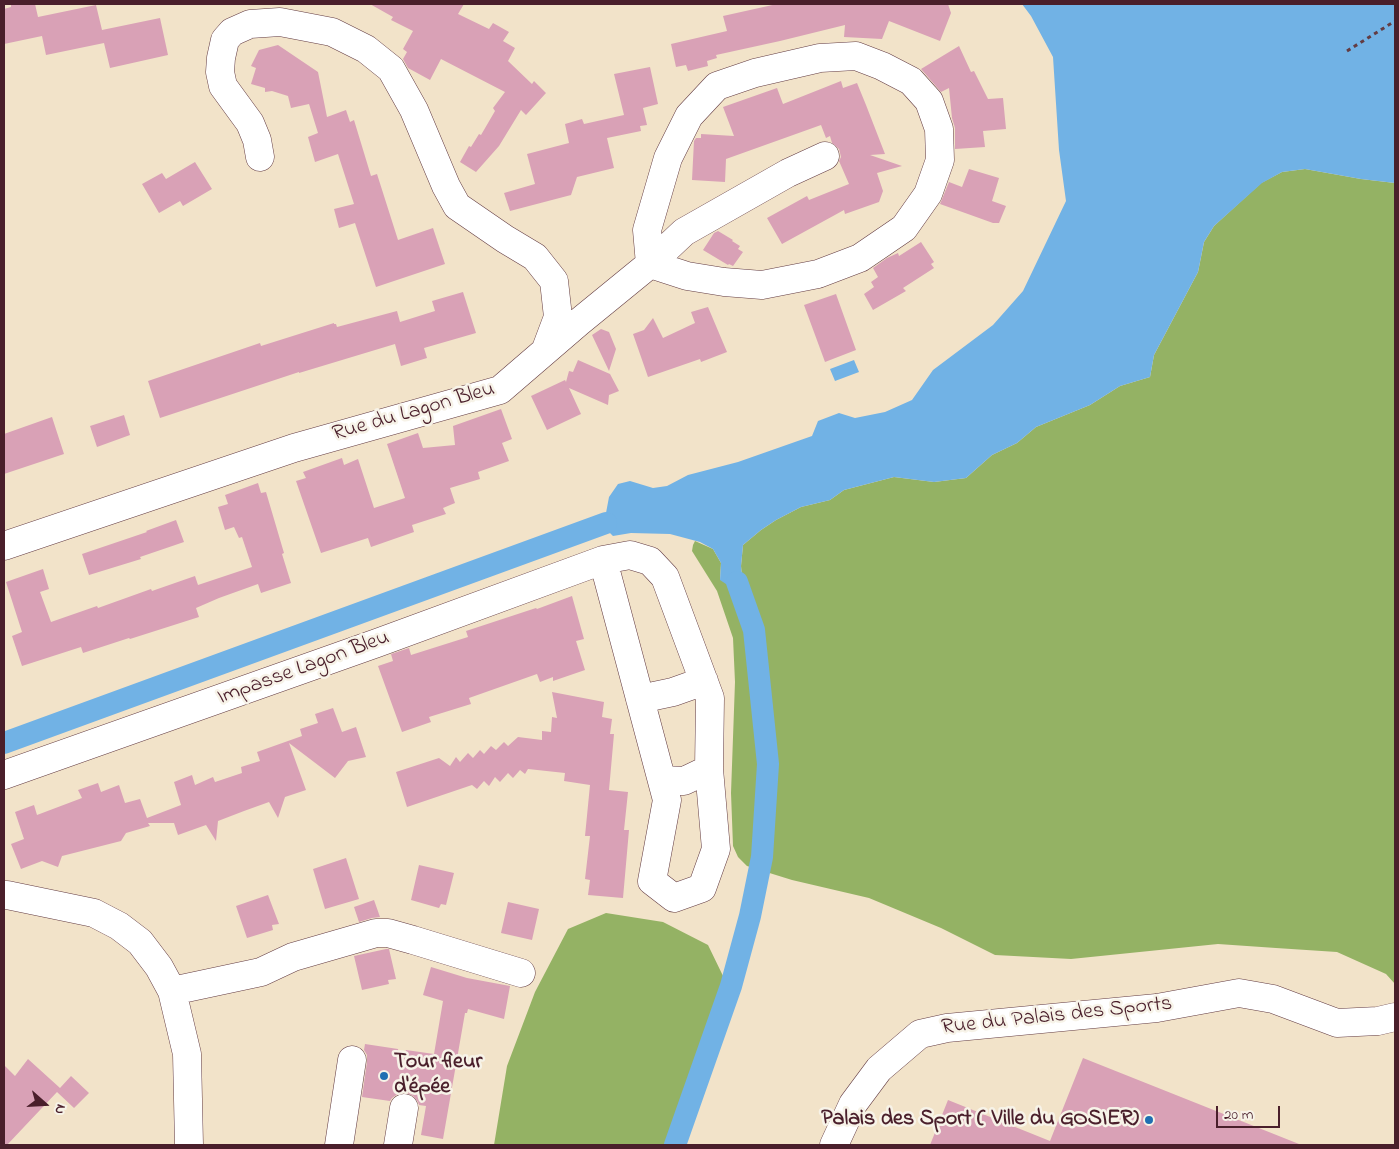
<!DOCTYPE html>
<html>
<head>
<meta charset="utf-8">
<style>
	body { margin:0 }
	#map { position:relative; width:1399px; height:1149px; overflow:hidden; background:#f2e3c9; font-family:"Indie Flower",sans-serif }
	canvas { display:block }
	.frame { position:absolute; inset:0; border:5px solid #4a1f2b; pointer-events:none }
	.north { position:absolute; left:20px; top:1079px; width:50px; height:50px; -webkit-text-stroke:4px #f7f3e8; paint-order:stroke; rotate:109deg; font-size:14px; font-weight:700; line-height:20px; text-align:center; color:#4a1f2b }
	.north::after { content:''; display:block; margin:auto; width:18px; height:22px; background:#4a1f2b; clip-path:polygon(50% 0,100% 100%,50% 72%,0 100%) }
	.scale { position:absolute; left:1216px; top:1106px; width:64px; height:22px; box-sizing:border-box; border:2px solid #4a1f2b; border-top:0; padding-left:6px; font-size:15px; line-height:18px; white-space:nowrap; color:#4a1f2b; -webkit-text-stroke:4px #f7f3e8; paint-order:stroke }
</style>
</head>
<body>
<div id="map">
<canvas width="1399" height="1149"></canvas>
<div class="frame"></div>
<div class="north">N</div>
<div class="scale">20 m</div>
</div>
<script>
const context = document.querySelector('canvas').getContext('2d');
context.lineJoin = 'round';
function paint(path, color) { context.fillStyle = color; context.fill(path, 'evenodd'); }
const shape = rows => new Path2D(rows.map(r => 'M' + r).join(''));
function stroke(path, color, width, dash) { context.strokeStyle = color; context.lineWidth = width; context.lineCap = dash ? 'butt' : 'round'; context.setLineDash(dash || []); context.stroke(path); }
function write(font, color, halo, rows, align = 'center') {
  context.font = font + ' "Indie Flower",sans-serif'; context.lineWidth = 5; context.setLineDash([]); context.textBaseline = 'middle'; context.strokeStyle = halo; context.fillStyle = color; for (const [text, x, y, turn = 0] of rows) {
    context.save(); context.translate(x, y); context.rotate((+turn || 0) * Math.PI / 180); context.textAlign = isNaN(turn) ? turn : align; if (halo) context.strokeText(text, 0, 0); context.fillText(text, 0, 0); context.restore();
  }
}
const forest = shape([
	[1305,169,1361,179,1395,183,1395,984,1386,974,1337,952,1276,948,1218,944,1071,959,995,955,941,928,869,898,792,880,747,866,738,857,733,846,731,793,735,682,733,638,717,591,692,551,693,545,695,541,713,549,721,563,720,580,742,577,741,566,743,545,761,530,776,520,801,507,830,500,844,490,894,477,934,482,966,478,992,455,1017,443,1036,427,1090,405,1120,386,1150,377,1154,355,1198,272,1204,242,1214,226,1261,183,1282,172],
	[606,913,663,922,708,945,724,978,721,1009,672,1145,494,1145,507,1066,535,992,568,929]
]);
const water = shape([
	[1022,4,1395,4,1395,183,1361,179,1305,169,1282,172,1262,183,1214,226,1204,242,1198,272,1154,355,1150,377,1120,386,1090,405,1036,427,1017,443,992,455,966,478,934,482,894,477,844,490,830,500,801,507,776,520,761,530,743,545,741,566,742,577,737,582,729,586,720,580,721,563,713,549,700,542,670,534,631,533,613,536,608,531,606,523,606,513,609,497,618,484,630,481,653,488,667,486,688,475,738,462,812,436,818,421,839,413,855,418,885,412,912,400,933,370,993,325,1023,291,1066,201,1059,150,1053,57,1031,16],
	[854,360,859,372,835,381,830,369]
]);
const canal = shape([
	[4,743,606,523],
	[675,1145,731,986,750,916,762,857,768,764,754,630,737,582]
]);
const building = shape([
	[11,4,35,4,38,17,96,5,102,30,160,18,168,55,110,68,104,43,46,55,42,36,4,44,4,9,11,7],
	[370,4,464,4,458,14,489,29,493,23,509,32,503,41,515,48,508,61,532,84,534,81,546,93,526,115,521,110,499,146,476,172,460,162,469,146,471,147,479,134,481,135,495,111,493,108,505,92,441,59,430,80,408,68,403,59,407,52,403,49,413,31,391,20,393,17],
	[777,4,948,4,951,13,940,41,889,21,882,39,844,37,845,25,780,41,716,55,717,58,707,61,708,66,688,71,686,65,676,67,671,44,727,31,723,16],
	[278,45,318,72,327,117,346,110,350,122,354,120,371,176,377,174,398,240,433,228,445,264,376,287,355,223,339,228,334,209,354,204,338,154,315,162,308,137,318,133,309,104,291,108,288,96,272,91,265,92,265,88,251,84,256,68,251,66,259,50],
	[959,46,971,72,974,71,988,99,1003,98,1006,129,983,131,985,147,955,149,955,128,952,118,949,88,941,92,921,69],
	[650,67,658,104,643,108,647,125,640,126,641,131,607,138,614,168,577,177,571,195,510,211,504,193,535,184,527,154,569,143,565,124,582,119,584,124,624,115,614,74],
	[841,81,843,88,857,83,866,105,885,154,870,155,902,166,877,173,883,191,879,202,845,214,844,210,782,244,767,218,807,196,809,200,849,184,839,161,841,157,839,149,832,143,830,136,826,138,821,125,726,159,725,182,692,180,694,141,696,138,701,138,701,134,734,136,723,107,777,88,783,104],
	[195,162,212,189,183,206,180,201,159,213,142,184,162,173,166,179],
	[969,169,999,178,992,201,1006,206,999,223,993,223,940,204,949,182,962,187],
	[718,231,733,240,732,241,740,246,738,249,743,252,733,266,729,264,728,265,703,250,714,233],
	[921,242,934,262,931,264,934,268,903,288,906,291,873,310,864,294,874,287,871,282,878,277,873,268,887,258,898,253,899,256],
	[463,292,476,333,424,348,427,358,401,366,395,344,299,373,299,372,160,418,148,381,260,343,261,346,334,323,334,324,336,324,337,327,397,311,400,322,435,311,432,301],
	[836,294,856,350,825,362,804,305],
	[708,307,727,352,701,362,700,359,648,377,633,334,644,330,653,318,663,338,695,323,691,312],
	[601,329,609,332,616,349,609,371,592,335],
	[578,360,610,374,619,391,609,395,608,405,569,388,581,414,547,430,531,396,565,380,566,382,569,371,573,372],
	[501,409,512,439,502,443,509,461,478,472,480,479,450,488,455,503,443,508,446,514,412,525,414,532,371,547,368,538,321,553,296,481,306,478,303,472,342,458,344,465,358,459,374,508,405,498,387,444,418,433,423,448,455,445,453,426],
	[124,415,130,435,97,447,90,426],
	[52,417,64,454,4,474,4,434],
	[258,483,261,493,266,492,284,553,282,554,291,583,261,593,258,584,219,598,196,608,199,617,130,639,129,638,83,653,81,647,22,666,12,636,22,632,6,582,43,569,49,589,40,592,51,622,97,606,98,608,151,589,152,591,195,576,198,585,252,567,242,537,239,538,234,527,225,530,218,507,228,504,225,495],
	[176,520,184,542,140,557,141,559,89,575,82,554,147,532,146,531],
	[572,596,584,639,576,641,585,670,553,681,553,677,540,682,537,674,469,698,471,704,429,717,431,722,402,732,378,666,393,661,391,654,409,648,411,655,468,637,466,631,536,608,537,609],
	[552,692,604,702,602,717,612,719,610,734,614,734,609,790,628,792,624,830,629,830,623,898,588,895,590,880,585,879,590,836,585,836,590,785,564,781,565,773,528,769,525,774,520,770,513,778,508,773,500,782,495,777,489,786,484,781,477,789,472,785,407,807,396,772,439,758,450,766,456,757,460,762,468,753,473,758,480,750,484,754,491,746,496,750,504,742,508,746,518,737,542,740,542,731,551,732,552,717,557,718],
	[333,708,342,732,356,727,366,757,348,761,335,778,289,743,306,790,285,797,278,818,269,802,244,811,218,821,216,841,206,825,178,835,174,823,148,823,150,826,126,833,121,841,62,856,58,867,42,861,21,869,11,844,24,839,15,812,34,805,37,815,82,798,78,790,98,783,101,792,119,785,125,803,140,799,147,818,181,805,174,782,192,775,195,785,213,777,215,782,242,773,241,767,260,761,257,752,302,736,300,729,318,723,315,714],
	[346,858,359,899,325,909,313,869],
	[419,865,454,873,446,905,441,904,439,908,411,900],
	[268,895,279,924,272,925,273,930,247,938,236,906],
	[374,900,380,917,372,918,359,922,354,907],
	[508,902,539,909,532,940,501,933],
	[386,949,389,949,396,979,388,980,389,984,362,990,354,956],
	[431,967,467,978,510,986,504,1019,468,1009,467,1013,465,1013,443,1139,421,1135,426,1106,419,1105,418,1102,413,1096,407,1093,399,1093,392,1098,390,1101,362,1097,367,1062,367,1055,364,1050,365,1044,398,1049,401,1067,406,1050,434,1054,443,1001,423,995],
	[1083,1058,1299,1144,1299,1145,930,1145,948,1100,1050,1141],
	[28,1059,60,1088,71,1076,89,1093,74,1108,57,1092,7,1145,4,1145,4,1065,15,1076]
]);
const path = shape([
	[1347,51,1395,21]
]);
const minor = shape([
	[856,56,882,66,911,81,929,101,939,129,940,160,928,194,904,228,860,258,818,274,762,285,724,282,687,276,650,264,647,230,668,158,689,116,717,86,755,73,820,58,856,56],
	[260,157,257,140,250,123,223,86,220,72,221,58,225,40,232,32,250,24,280,22,332,32,366,49,391,69,414,110,446,186,457,206,505,239,535,257,554,281,558,317,546,349],
	[4,546,294,448,500,390,579,322,650,264,684,232,788,173,825,156],
	[640,699,673,692,704,681],
	[4,775,377,643,603,560,630,555,650,561,665,577,710,698,709,769,716,849,702,888,674,898,652,881,667,800,603,560],
	[662,780,684,781,709,769],
	[4,895,7,895,94,913,119,926,140,942,159,967,172,991,187,1054,189,1145],
	[172,991,261,972,293,957,376,933,388,933,413,940,521,973],
	[339,1145,352,1060],
	[398,1145,404,1108],
	[834,1145,853,1104,879,1069,920,1034,947,1028,1157,1008,1239,993,1273,999,1337,1023,1378,1021,1395,1017]
]);
const markers = [
	[384,1076,5,"#1f6fb2"],
	[1149,1120,5,"#1f6fb2"]
];
const streetNames = [
	["Rue du Lagon Bleu",414,413,-16],
	["Impasse Lagon Bleu",304,669,-20],
	["Rue du Palais des Sports",1057,1017,-6]
];
const poiNames = [
	["Tour fleur",394,1063],
	["d'épée",394,1088],
	["Palais des Sport ( Ville du GOSIER)",1139,1120,"right"]
];
paint(forest, '#94b264');
paint(water, '#71b2e5');
stroke(canal, '#71b2e5', 22);
paint(building, '#d9a1b6');
stroke(minor, '#633c43', 29);
stroke(path, '#633c43', 3, [4, 4]);
stroke(minor, '#fff', 28);
for (const [x, y, r, color] of markers) { const dot = new Path2D(); dot.arc(x, y, r, 0, 2 * Math.PI); context.fillStyle = color; context.fill(dot); stroke(dot, '#f7f3e8', 2); }
write('22px', '#4a1f2b', '#f7f3e8', streetNames);
write('bold 22px', '#4a1f2b', '#f7f3e8', poiNames, 'left');
</script>
</body>
</html>
